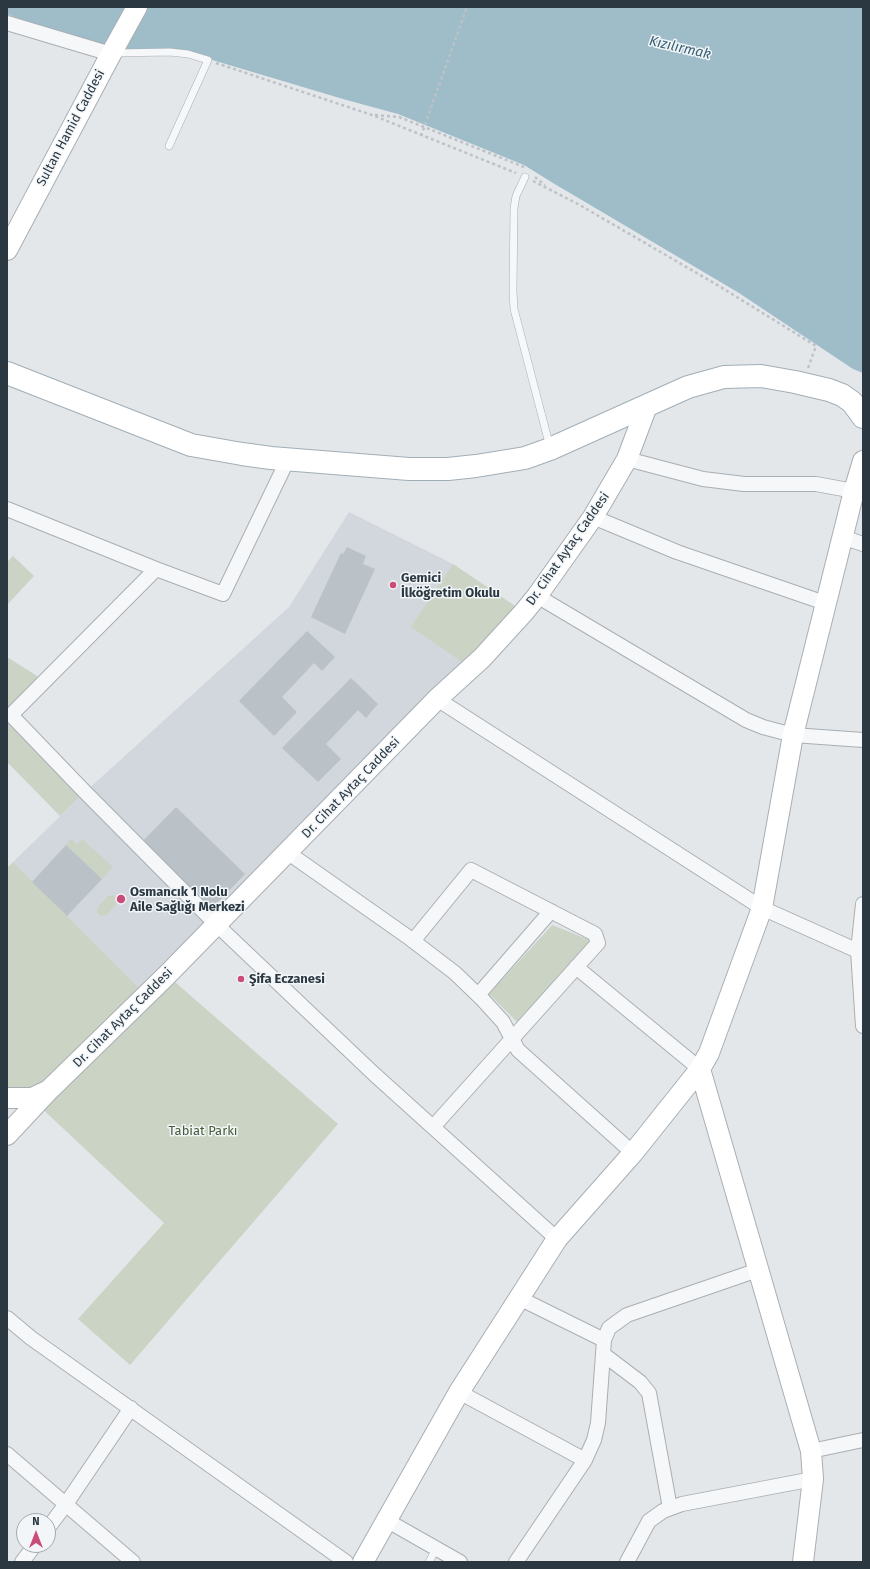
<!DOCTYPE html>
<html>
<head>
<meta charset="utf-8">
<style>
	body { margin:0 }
	#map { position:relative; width:870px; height:1569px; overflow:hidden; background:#e3e7ea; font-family:"Fira Sans",sans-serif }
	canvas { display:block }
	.frame { position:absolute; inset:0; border:8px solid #2b3842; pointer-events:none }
	.north { position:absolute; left:16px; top:1513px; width:40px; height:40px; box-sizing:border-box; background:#f2f6f8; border:1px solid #a2aaaf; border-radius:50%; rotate:0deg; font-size:11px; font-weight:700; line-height:16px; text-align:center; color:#2b3842 }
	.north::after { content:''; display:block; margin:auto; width:14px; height:18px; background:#ca4d79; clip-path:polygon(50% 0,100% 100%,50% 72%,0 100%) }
</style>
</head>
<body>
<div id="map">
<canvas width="870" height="1569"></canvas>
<div class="frame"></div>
<div class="north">N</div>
</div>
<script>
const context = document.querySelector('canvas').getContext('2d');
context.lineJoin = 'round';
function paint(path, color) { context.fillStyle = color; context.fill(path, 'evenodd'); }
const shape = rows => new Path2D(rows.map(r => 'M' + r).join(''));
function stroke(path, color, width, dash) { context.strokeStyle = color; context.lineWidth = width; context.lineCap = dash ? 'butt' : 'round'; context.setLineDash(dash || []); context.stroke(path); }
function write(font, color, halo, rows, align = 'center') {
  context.font = font + ' "Fira Sans",sans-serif'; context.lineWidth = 3; context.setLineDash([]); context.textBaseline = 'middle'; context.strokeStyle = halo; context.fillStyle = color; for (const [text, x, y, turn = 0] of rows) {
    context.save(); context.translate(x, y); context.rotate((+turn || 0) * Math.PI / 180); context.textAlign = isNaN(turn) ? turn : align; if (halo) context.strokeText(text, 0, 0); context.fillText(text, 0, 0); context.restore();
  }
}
const built = shape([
	[349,512,453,564,524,612,146,995,13,862,85,792,289,607]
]);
const green = shape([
	[13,556,34,576,7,605,7,562],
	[453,564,524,612,471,668,411,627],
	[7,657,45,681,11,714,85,792,60,816,7,762],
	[71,839,77,845,82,839,113,867,102,879,66,845],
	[13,862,146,995,167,975,338,1124,130,1365,78,1319,164,1223,36,1103,7,1098,7,868],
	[112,895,115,896,117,899,116,904,107,915,103,916,99,915,97,912,98,907,108,896],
	[552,925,590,940,589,944,517,1022,489,994]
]);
const water = shape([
	[7,7,863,7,863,373,853,369,739,293,553,183,524,165,398,114,343,99,209,59,188,54,111,54,7,14]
]);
const building = shape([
	[347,547,366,556,363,564,375,569,345,634,311,617,341,553,343,554],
	[307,631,335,657,322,671,314,663,282,697,297,712,274,736,239,701],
	[351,678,378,704,366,718,358,710,326,744,341,759,318,782,282,748],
	[176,807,245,874,212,908,143,841],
	[66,845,102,879,67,916,32,882]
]);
const path = shape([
	[216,63,372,115,516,173],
	[375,115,399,117,524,167],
	[535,177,545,185],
	[533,181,578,204,719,286,816,346,808,368]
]);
const lane = shape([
	[115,53,170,52,188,54,208,60,169,146],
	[525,177,516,196,514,208,513,291,514,309,550,447],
	[429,1562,436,1549]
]);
const street = shape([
	[7,23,111,54],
	[627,459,703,479,744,484,816,484,854,491],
	[7,509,156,569,223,594,288,459],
	[593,517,677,552,825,603],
	[842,537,863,544],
	[156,569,11,715,85,792,216,924,374,1074,557,1239],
	[537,596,746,720,763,727,793,735,863,740],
	[437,699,762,908,858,951],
	[287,852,408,937,455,973,483,1000,503,1022,518,1050,633,1153],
	[863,904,858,951,863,1026],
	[413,941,471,870,595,934,598,943,433,1127],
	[576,967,700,1069],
	[478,995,551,911],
	[519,1298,604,1340],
	[7,1318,31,1338,346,1562],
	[603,1354,640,1382,649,1393,670,1508],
	[459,1392,585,1460],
	[811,1451,863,1440],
	[7,1454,133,1562],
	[386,1520,460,1562],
	[48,1528,66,1504,131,1408],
	[22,1562,35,1545],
	[516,1562,585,1460,594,1440,598,1423,604,1340,609,1328,627,1315,758,1270],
	[627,1562,649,1521,663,1511,682,1504,813,1479]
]);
const secondary = shape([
	[7,250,111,54,137,7],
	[700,1069,811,1451,813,1479,803,1562],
	[7,1098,32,1098,47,1091],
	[7,1135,49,1090,167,975,437,699,482,658,524,612,537,596,593,517,627,459,647,406],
	[363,1562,459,1392,557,1239,633,1153,700,1069,709,1053,762,908,793,735,854,491,863,461]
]);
const primary = shape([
	[7,373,191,445,242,454,271,458,409,469,448,469,476,466,525,458,550,449,688,387,724,377,761,376,795,382,829,390,842,395,852,402,863,417]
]);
const pathBridge = shape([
	[421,136,467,7]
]);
const markers = [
	[393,585,4,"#ca4d79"],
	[121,899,5,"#ca4d79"],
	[241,979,4,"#ca4d79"]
];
const streetNames = [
	["Sultan Hamid Caddesi",71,128,-62],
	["Dr. Cihat Aytaç Caddesi",568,549,-55],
	["Dr. Cihat Aytaç Caddesi",351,788,-46],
	["Dr. Cihat Aytaç Caddesi",123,1018,-45]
];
const poiNames = [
	["Gemici",401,578],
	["İlköğretim Okulu",401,593],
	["Osmancık 1 Nolu",130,892],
	["Aile Sağlığı Merkezi",130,907],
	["Şifa Eczanesi",249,979]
];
const parkNames = [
	["Tabiat Parkı",203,1131]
];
const waterNames = [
	["Kızılırmak",680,48,13]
];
paint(built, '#d1d7dc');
paint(green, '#cbd4c4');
paint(water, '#9fbcc9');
paint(building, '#bac2c7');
stroke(lane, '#a8afb4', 8);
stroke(street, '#a8afb4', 16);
stroke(secondary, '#a8afb4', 22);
stroke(primary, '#a2aeb6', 24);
stroke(path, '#bcc2c6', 2.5, [3, 3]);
stroke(lane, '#f5f7f9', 7);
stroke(street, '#f5f7f9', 14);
stroke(secondary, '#fff', 20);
stroke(primary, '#fff', 22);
stroke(pathBridge, '#bcc2c6', 2.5, [3, 3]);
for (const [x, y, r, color] of markers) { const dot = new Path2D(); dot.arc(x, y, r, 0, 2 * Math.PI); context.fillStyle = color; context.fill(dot); stroke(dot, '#f2f6f8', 1.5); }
write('13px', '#2b3842', '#f2f6f8', streetNames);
write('bold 13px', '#2b3842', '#f2f6f8', poiNames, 'left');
write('13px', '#475d39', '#f2f6f8', parkNames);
write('italic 14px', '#365f75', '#f2f6f8', waterNames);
</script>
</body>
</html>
